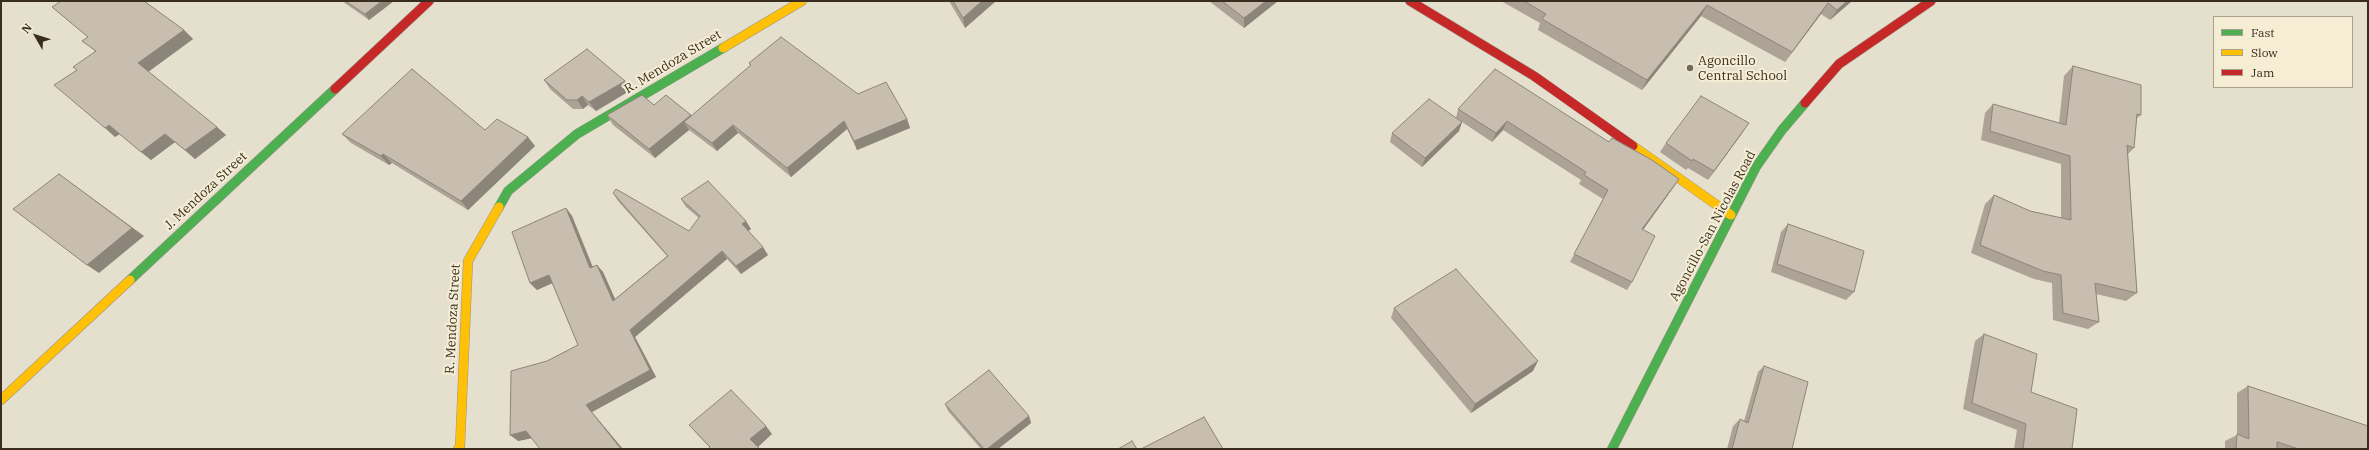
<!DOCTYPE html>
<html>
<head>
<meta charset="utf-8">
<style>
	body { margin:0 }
	#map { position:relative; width:2369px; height:450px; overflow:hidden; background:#e5dfce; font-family:"IBM Plex Serif",serif }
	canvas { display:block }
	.frame { position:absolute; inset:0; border:2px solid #392d1f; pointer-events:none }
	.legend { position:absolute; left:2213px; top:16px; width:140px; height:72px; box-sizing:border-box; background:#f5eed5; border:1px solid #aaa18c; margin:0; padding:5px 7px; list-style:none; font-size:12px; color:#392d1f }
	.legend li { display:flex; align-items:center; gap:8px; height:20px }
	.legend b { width:20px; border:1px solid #aaa18c }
	.north { position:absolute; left:16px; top:16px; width:40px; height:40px; -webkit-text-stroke:3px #f5eed5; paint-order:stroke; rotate:309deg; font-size:11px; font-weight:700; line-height:16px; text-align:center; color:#392d1f }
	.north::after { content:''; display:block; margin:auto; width:14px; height:18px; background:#392d1f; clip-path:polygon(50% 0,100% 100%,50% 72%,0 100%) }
</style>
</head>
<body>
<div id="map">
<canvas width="2369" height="450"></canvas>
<div class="frame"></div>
<ul class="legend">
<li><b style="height:5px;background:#4caf50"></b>Fast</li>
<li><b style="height:5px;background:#ffc107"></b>Slow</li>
<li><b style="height:5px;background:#c62828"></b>Jam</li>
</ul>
<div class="north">N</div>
</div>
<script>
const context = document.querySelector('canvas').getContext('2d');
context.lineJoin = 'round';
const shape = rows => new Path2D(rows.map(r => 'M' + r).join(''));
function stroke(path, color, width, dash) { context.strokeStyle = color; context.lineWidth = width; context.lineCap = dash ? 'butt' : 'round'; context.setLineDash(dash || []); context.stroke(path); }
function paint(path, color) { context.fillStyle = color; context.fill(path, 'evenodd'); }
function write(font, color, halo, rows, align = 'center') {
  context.font = font + ' "IBM Plex Serif",serif'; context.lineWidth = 4; context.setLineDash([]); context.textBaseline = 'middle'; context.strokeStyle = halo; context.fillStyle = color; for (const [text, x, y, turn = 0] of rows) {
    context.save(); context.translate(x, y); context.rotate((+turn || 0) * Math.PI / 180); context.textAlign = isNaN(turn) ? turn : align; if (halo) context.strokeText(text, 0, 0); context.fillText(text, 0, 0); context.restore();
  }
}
const fast = shape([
	[499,207,508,191,577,134,723,48],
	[130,280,335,89],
	[1612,449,1756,167,1782,130,1805,103]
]);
const slow = shape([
	[723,48,802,1],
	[1633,146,1731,215],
	[1,400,130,280],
	[458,449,460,447,468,261,499,207]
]);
const jam = shape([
	[1410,1,1534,76,1633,146],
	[335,89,429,1],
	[1805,103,1839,64,1931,1]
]);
const wall = shape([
	[342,1,394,1,369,20],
	[949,1,996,1,965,28],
	[1209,1,1278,1,1244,28],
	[1501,1,1852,1,1830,20,1821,14,1785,62,1701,16,1642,90,1538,30,1540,23],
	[52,7,184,30,193,39,148,72,226,135,195,159,175,142,151,160,119,134,115,137,77,70,95,51,82,41,88,37],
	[749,63,858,94,907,119,910,128,857,150,847,129,791,177,738,133,717,151,689,130,655,158,613,125,607,115,654,105,692,116,750,66],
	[2073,66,2141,115,2137,118,2134,148,2128,154,2137,293,2126,301,2096,294,2099,322,2088,329,2053,320,2052,283,2034,279,1971,253,1985,204,1994,195,2030,211,2061,218,2061,164,1981,140,1985,113,1993,104,2059,123,2064,76],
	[544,80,631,90,596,111,588,105,583,109,573,109,550,89],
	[1458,109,1609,142,1679,179,1673,188,1643,230,1632,282,1627,290,1570,262,1603,199,1579,184,1581,180,1503,130,1492,142,1462,122,1459,131,1422,167,1390,142,1392,133,1456,118],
	[485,130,535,146,468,210,392,163,389,165,351,143,342,134],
	[1743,132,1708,180,1688,168,1686,170,1660,152,1666,143],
	[613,193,689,231,699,218,686,207,681,199,751,229,748,231,768,255,741,274,727,259,635,337,656,377,592,412,531,438,518,441,547,361,578,345,552,283,537,290,530,283,566,208,572,216,593,267,597,265,603,272,615,299,667,256,618,201],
	[1788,224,1854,292,1846,300,1771,272,1781,232],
	[1394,308,1533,371,1471,413,1391,318],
	[1984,334,2031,392,2072,449,2014,449,2017,430,1963,409,1975,341],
	[1764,366,1792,449,1727,449,1733,426,1740,419,1744,421,1758,372],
	[2248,386,2368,449,2225,449,2225,441,2237,435,2237,393],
	[945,404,1029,416,1031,423,998,449,981,449,948,411],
	[689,425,772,434,710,448]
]);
const shadedWall = shape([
	[382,1,394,1,369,20,365,14],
	[982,1,996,1,965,28,963,18],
	[1266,1,1278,1,1244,28,1244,18],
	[1847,1,1852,1,1830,20,1837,10],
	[1828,3,1821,14,1785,62,1792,52],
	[1707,5,1701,16,1642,90,1647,80],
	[184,30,193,39,148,72,138,63],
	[625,81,631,90,596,111,589,102],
	[582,96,588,105,583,109,577,100],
	[691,115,696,124,684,122,689,130,655,158,649,149],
	[907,119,910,128,857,150,854,141],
	[844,121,847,129,791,177,787,168],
	[1507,121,1503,130,1492,142,1496,133],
	[1462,122,1459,131,1422,167,1425,158],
	[1749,123,1743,132,1708,180,1714,171],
	[109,125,120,134,115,137,105,128],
	[733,125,738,133,717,151,712,143],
	[217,127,226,135,195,159,185,150],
	[165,134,175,142,151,160,141,152],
	[528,137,535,146,468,210,461,201],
	[383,154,392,163,389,165,381,156],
	[59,174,144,236,99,273,87,265],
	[1679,179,1673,188,1637,238,1642,229],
	[566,208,572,216,596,276,590,268],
	[746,221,751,229,747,232,742,224],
	[763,247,768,255,741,274,736,266],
	[722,251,727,259,635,337,656,377,592,412,623,449,621,449,586,405,630,330],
	[597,265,603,272,619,308,613,301],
	[549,275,555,282,537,290,530,283],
	[1538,361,1533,371,1471,413,1475,404],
	[1029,416,1031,423,998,449,987,449],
	[766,426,772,434,757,448,750,439],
	[526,431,533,438,518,441,510,435]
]);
const building = shape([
	[61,1,136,1,137,2,139,1,144,1,184,30,138,63,217,127,185,150,165,134,141,152,109,125,105,128,54,85,77,70,73,67,96,51,82,41,88,37,52,7,61,1],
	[345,1,382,1,365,14,345,1],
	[953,1,982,1,963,18,953,1],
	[1222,1,1266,1,1244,18,1222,1],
	[1524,1,1847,1,1837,10,1828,3,1792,52,1707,5,1647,80,1542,19,1546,14,1524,1],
	[781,37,858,94,886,82,907,119,854,141,844,121,787,168,733,125,712,143,684,122,751,65,749,63,781,37],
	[587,49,625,81,589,102,582,96,577,100,567,100,544,80,587,49],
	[2073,66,2141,85,2141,115,2137,114,2134,148,2127,145,2137,293,2095,283,2099,322,2063,313,2061,275,2043,271,1980,245,1994,195,2030,211,2071,220,2070,156,1990,131,1993,104,2066,125,2073,66],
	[412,69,485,130,497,119,528,137,461,201,383,154,381,156,342,134,412,69],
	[1495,69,1609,142,1612,138,1652,160,1679,179,1642,229,1655,236,1632,282,1574,254,1608,190,1584,175,1586,172,1507,121,1496,133,1458,109,1495,69],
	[642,95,654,105,666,95,691,115,649,149,607,115,642,95],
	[1701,96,1749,123,1714,171,1693,159,1692,161,1666,143,1701,96],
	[1429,99,1462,122,1425,158,1392,133,1429,99],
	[59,174,132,228,87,265,13,209,59,174],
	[708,181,746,221,742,224,763,247,736,266,722,251,630,330,650,370,586,405,621,449,540,449,526,431,510,435,511,371,547,361,578,345,549,275,530,283,512,232,566,208,590,268,597,265,613,301,668,256,613,193,616,189,689,231,700,216,681,199,708,181],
	[1788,224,1864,251,1854,292,1777,264,1788,224],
	[1456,269,1538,361,1475,404,1394,308,1456,269],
	[1984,334,2037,354,2031,392,2077,409,2072,449,2023,449,2026,424,1972,403,1984,334],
	[1764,366,1808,382,1792,449,1732,449,1740,419,1748,423,1764,366],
	[989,370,1029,416,987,449,984,449,945,404,989,370],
	[2248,386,2368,426,2368,449,2299,449,2277,442,2277,449,2236,449,2237,434,2249,439,2248,386],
	[731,390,766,426,750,439,760,449,708,449,710,447,689,425,731,390],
	[1204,417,1223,449,1141,449,1204,417],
	[1132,441,1137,449,1118,449,1132,441]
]);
const markers = [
	[1690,68,4,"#756b5c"]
];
const poiNames = [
	["Agoncillo",1698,61],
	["Central School",1698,76]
];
const streetNames = [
	["R. Mendoza Street",673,62,-31],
	["J. Mendoza Street",206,191,-43],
	["Agoncillo-San Nicolas Road",1713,226,-62],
	["R. Mendoza Street",453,319,-87]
];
stroke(fast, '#9a9387', 10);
stroke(slow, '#9a9387', 10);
stroke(jam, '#9a9387', 10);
stroke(fast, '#4caf50', 9);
stroke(slow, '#ffc107', 9);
stroke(jam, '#c62828', 9);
paint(wall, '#aca396');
paint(shadedWall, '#8c857a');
paint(building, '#c8beaf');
stroke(building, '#8c857a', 1);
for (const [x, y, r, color] of markers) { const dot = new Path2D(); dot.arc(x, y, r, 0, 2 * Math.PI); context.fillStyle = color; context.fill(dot); stroke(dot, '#f5eed5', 1.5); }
write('13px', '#392d1f', '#f5eed5', poiNames, 'left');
write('13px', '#392d1f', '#f5eed5', streetNames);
</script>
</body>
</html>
